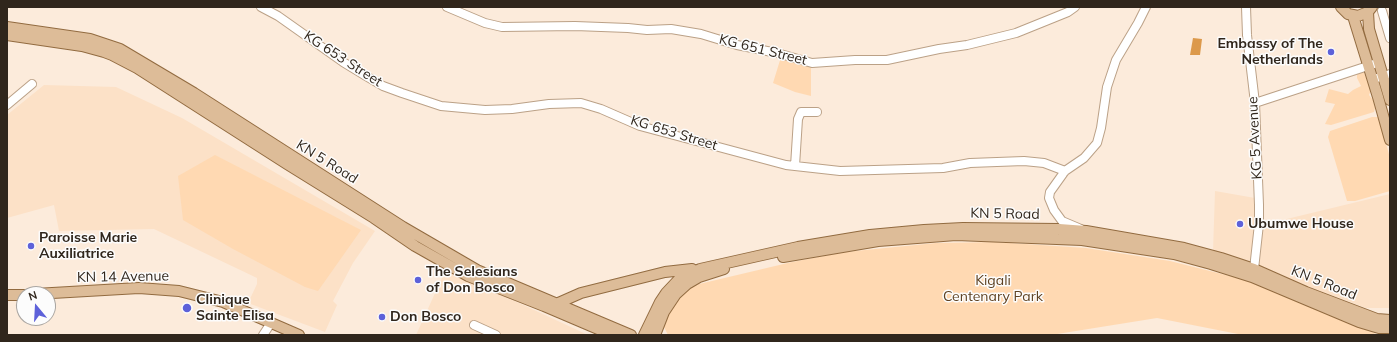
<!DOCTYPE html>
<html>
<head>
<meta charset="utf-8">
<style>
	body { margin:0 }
	#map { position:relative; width:1397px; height:342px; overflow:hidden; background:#fcebdb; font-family:Mulish,sans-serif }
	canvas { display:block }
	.frame { position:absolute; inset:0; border:8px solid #30261c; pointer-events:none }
	.north { position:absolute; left:16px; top:286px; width:40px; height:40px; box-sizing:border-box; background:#fcfcfc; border:1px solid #aaa6a2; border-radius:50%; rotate:342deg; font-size:11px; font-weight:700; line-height:16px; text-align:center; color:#30261c }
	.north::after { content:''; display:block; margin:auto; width:14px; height:18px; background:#5d61d9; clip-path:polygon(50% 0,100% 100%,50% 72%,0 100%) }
</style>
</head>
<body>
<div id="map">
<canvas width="1397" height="342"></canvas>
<div class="frame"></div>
<div class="north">N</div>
</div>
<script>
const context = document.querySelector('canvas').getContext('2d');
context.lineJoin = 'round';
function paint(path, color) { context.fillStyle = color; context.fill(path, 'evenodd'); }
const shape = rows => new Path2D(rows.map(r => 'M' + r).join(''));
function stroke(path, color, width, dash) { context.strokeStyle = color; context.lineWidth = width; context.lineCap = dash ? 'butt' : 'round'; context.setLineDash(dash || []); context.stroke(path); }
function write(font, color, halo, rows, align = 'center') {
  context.font = font + ' Mulish,sans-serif'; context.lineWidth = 3; context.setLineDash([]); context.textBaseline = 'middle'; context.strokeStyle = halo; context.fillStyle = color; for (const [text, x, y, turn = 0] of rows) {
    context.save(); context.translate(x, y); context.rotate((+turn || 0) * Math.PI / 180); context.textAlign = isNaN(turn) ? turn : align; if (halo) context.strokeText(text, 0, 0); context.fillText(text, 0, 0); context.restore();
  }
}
const built = shape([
	[44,85,116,87,182,118,375,231,353,263,333,301,337,305,325,332,248,303,257,284,257,278,154,229,59,231,54,205,7,218,7,115],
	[1215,191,1255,198,1266,224,1390,194,1390,308,1366,308,1213,252],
	[446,269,588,335,416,335]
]);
const green = shape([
	[781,57,811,62,811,96,795,92,773,83],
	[1363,70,1371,90,1369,95,1373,100,1375,108,1374,112,1331,125,1325,124,1335,104,1325,102,1329,89,1348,94,1353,90,1361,86,1357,78,1357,72],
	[1372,117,1379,117,1390,158,1390,191,1355,201,1347,201,1328,137,1330,131],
	[215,155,361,230,318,291,305,287,233,249,183,220,178,176],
	[995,242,1086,248,1170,261,1242,279,1371,331,1377,335,1243,335,1157,318,1051,335,668,335,663,325,677,298,695,285,792,262,845,252,936,243]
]);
const water = shape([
	[1193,38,1202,39,1200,55,1190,55]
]);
const minor = shape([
	[261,7,278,16,343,62,366,76,383,86,402,93,441,106,485,110,512,109,549,104,581,103,601,109,640,126,786,165,840,171,943,168,970,163,1024,161,1044,163,1065,171],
	[447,7,485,23,502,27,575,26,628,28,647,30,671,29,701,34,737,45,777,53,812,63,855,60,887,60,939,49,967,45,1016,33,1068,12,1075,7],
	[1246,7,1247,35,1255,103,1259,205,1259,224,1254,269],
	[1382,11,1390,38],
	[1377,78,1390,74],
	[1255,103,1374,64],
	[7,105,32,84],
	[795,166,798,119,801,112,817,112],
	[1081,229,1062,221,1054,210,1049,198,1050,192,1065,171,1084,158,1097,143,1101,128,1107,87,1116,60,1138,23,1146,7],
	[474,325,496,335],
	[263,335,271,323]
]);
const major = shape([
	[1341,7,1348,14,1358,16,1368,12,1372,7],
	[1368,12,1369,29,1390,100],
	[1353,16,1378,97,1390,140],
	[7,27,90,39,120,49,194,93,403,227,477,270,631,335],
	[7,35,82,46,104,52,112,55,137,68,287,164,374,218,415,246,468,276,544,306,612,335],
	[783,257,878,241,956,235,1082,240,1174,254,1211,264,1252,277,1359,322,1379,328,1390,328],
	[35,294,139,288,179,291,223,302,299,335],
	[7,295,24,295],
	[556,304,581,293,665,272,692,269],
	[644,335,660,302,666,293,681,277,700,269,798,247,870,235,924,230,963,228,1059,229,1086,231,1184,248,1221,258,1254,269,1306,292,1377,319,1390,320],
	[655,335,664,312,676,294,687,284,699,277,724,269]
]);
const markers = [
	[1331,52,4,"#5d61d9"],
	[1240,224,4,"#5d61d9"],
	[31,246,4,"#5d61d9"],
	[418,280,4,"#5d61d9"],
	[187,308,5,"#5d61d9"],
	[382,317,4,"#5d61d9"]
];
const poiNames = [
	["Embassy of The",1323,44,"right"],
	["Netherlands",1323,60,"right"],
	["Ubumwe House",1248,224],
	["Paroisse Marie",39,238],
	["Auxiliatrice",39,254],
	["The Selesians",426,272],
	["of Don Bosco",426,288],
	["Clinique",196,300],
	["Sainte Elisa",196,316],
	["Don Bosco",390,317]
];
const streetNames = [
	["KG 651 Street",763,50,14],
	["KG 653 Street",343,59,33],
	["KG 653 Street",674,133,17],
	["KG 5 Avenue",1255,138,-93],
	["KN 5 Road",327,162,32],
	["KN 5 Road",1005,214,1],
	["KN 14 Avenue",123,277,-1],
	["KN 5 Road",1324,283,22]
];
const parkNames = [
	["Kigali",993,281],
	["Centenary Park",993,297]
];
paint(built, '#fce1c7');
paint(green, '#ffd9b2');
paint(water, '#dc994b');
stroke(minor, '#bba187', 10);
stroke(major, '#926b40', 12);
stroke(minor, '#fff', 8);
stroke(major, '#ddbc98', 10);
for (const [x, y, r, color] of markers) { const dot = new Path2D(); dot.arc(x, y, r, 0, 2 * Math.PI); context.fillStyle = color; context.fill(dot); stroke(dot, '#fcfcfc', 1.5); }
write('bold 14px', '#30261c', '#fcfcfc', poiNames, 'left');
write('14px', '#30261c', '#fcfcfc', streetNames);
write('14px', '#5f4222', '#fcfcfc', parkNames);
</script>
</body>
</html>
